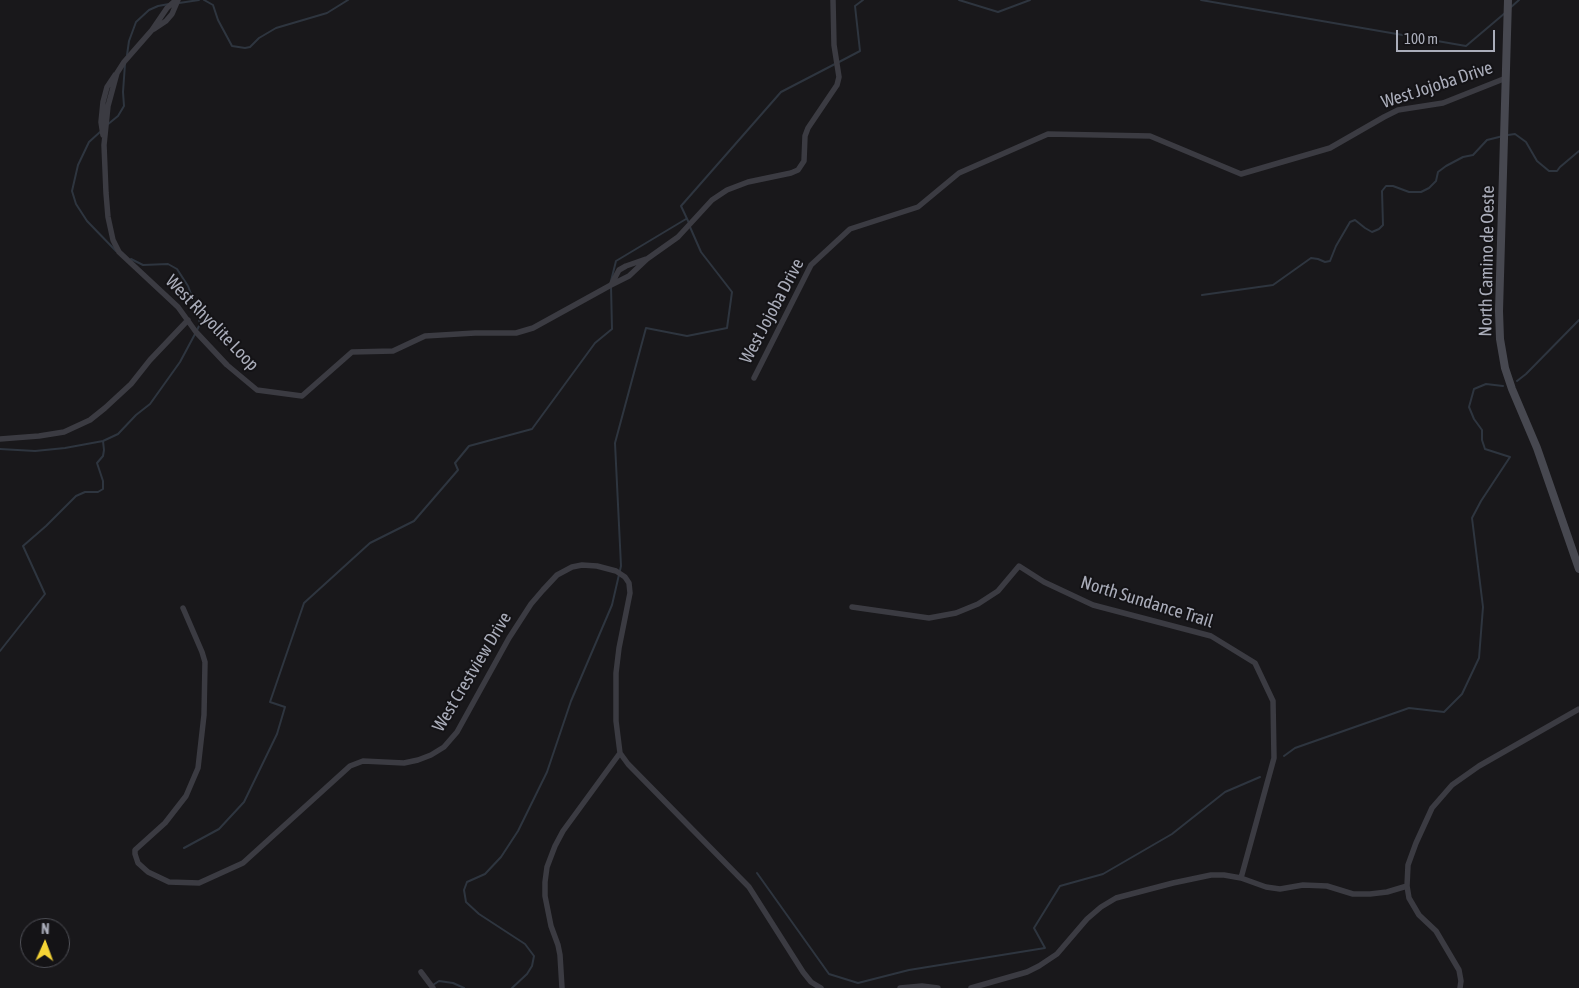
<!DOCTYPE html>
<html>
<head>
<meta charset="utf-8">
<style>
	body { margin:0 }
	#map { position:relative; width:1579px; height:988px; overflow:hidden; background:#19181b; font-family:"Asap Condensed",sans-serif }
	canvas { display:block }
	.north { position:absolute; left:20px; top:918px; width:50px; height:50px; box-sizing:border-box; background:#141316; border:1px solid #505158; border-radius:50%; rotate:2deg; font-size:14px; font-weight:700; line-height:20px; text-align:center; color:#aaadba }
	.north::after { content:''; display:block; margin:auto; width:18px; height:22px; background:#f5d436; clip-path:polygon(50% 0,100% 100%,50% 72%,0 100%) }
	.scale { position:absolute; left:1396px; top:30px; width:99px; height:22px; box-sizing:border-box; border:2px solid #aaadba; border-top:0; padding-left:6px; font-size:15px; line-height:18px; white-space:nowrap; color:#aaadba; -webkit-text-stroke:4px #141316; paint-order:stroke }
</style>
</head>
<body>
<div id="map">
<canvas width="1579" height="988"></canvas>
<div class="north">N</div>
<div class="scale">100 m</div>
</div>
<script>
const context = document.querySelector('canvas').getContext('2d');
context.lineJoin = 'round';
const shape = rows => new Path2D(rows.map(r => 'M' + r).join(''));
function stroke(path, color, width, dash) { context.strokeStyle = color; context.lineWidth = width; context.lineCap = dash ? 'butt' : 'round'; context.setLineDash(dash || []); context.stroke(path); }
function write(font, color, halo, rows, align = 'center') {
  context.font = font + ' "Asap Condensed",sans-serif'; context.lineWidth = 4; context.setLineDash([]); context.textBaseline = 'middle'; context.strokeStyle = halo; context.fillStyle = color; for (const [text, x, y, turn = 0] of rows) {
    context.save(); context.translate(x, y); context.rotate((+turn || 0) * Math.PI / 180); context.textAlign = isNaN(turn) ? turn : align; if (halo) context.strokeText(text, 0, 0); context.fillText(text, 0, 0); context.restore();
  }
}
const stream = shape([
	[204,0,213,5,218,20,232,46,245,48,250,47,259,38,276,28,327,13,348,0],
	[959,0,998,12,1030,0],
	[1201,0,1466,46,1505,13],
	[179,3,199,0],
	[1510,8,1519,0],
	[127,55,129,41,136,22,149,10,158,6,169,4],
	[839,62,860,51,855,6,863,0],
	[107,125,118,116,124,106,123,92,125,64],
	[100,132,89,142,78,165,72,191,76,204,87,221,116,251],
	[1508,135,1515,134,1526,142,1537,161,1549,171,1557,171,1560,167,1579,151],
	[689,223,681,206,781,92,835,64],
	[131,259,143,265,168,264,177,269,188,286,197,310,200,324,197,330],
	[611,281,616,261,686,219],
	[1202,295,1273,285,1311,258,1318,259,1325,262,1330,261,1336,246,1350,222,1355,220,1365,228,1372,232,1379,229,1383,225,1382,191,1386,186,1393,186,1409,192,1421,192,1429,188,1436,181,1438,172,1446,166,1463,157,1473,155,1487,140,1503,136],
	[1517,381,1526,374,1579,320],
	[0,449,35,451,65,448,103,441,118,434,136,415,150,404,180,362,195,334],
	[0,651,45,594,23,546,46,526,76,496,85,492,98,492,103,489,103,481,97,463,103,456,104,450,103,441],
	[1284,756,1295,748,1409,708,1444,712,1462,694,1479,658,1483,607,1472,518,1481,501,1510,457,1485,449,1482,440,1482,430,1474,419,1469,407,1474,389,1486,384,1503,386],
	[184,848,219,829,244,802,277,734,285,707,270,702,304,603,370,543,414,521,458,470,455,463,469,446,532,429,595,343,612,329,611,286],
	[757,873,829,974,858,983,909,970,1045,948,1034,928,1060,886,1103,874,1172,834,1225,792,1260,777],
	[433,985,439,981,453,983,464,988],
	[512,988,527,974,532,966,534,956,525,944,479,914,466,902,464,890,467,882,485,874,501,857,518,831,547,772,571,701,612,605,621,566,615,443,646,328,687,336,727,328,732,292,701,252,690,227]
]);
const street = shape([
	[176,0,167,8,152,30,124,62,117,73,108,106,104,145,106,193,108,217,113,240,119,252,178,307,196,332,227,365,257,390,302,396,352,352,393,351,425,336,475,333,516,333,533,328,611,285,629,276,647,259,678,237,712,200,727,190,748,182,791,173,798,170,804,161,805,136,808,128,837,85,839,77,834,45,833,0],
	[154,29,166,21,172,14,178,0],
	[103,135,101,122,103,102,107,87,115,75],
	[611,285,619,270,626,266,646,259],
	[754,378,811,265,850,229,918,207,959,173,1048,134,1150,136,1241,174,1330,148,1384,117,1398,110,1443,103,1506,78],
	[0,439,39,436,64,432,90,420,105,408,131,384,150,360,188,320],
	[852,607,929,618,956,613,978,604,998,591,1019,566,1044,582,1093,605,1211,636,1255,663,1273,701,1274,758,1241,878],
	[183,608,202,652,205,662,204,715,198,768,186,796,165,823,135,850,135,854,138,863,148,872,169,882,199,883,243,863,350,766,363,761,404,763,418,760,431,755,444,747,457,732,509,638,531,604,543,590,557,575,572,567,582,565,597,566,616,571,625,577,629,583,630,593,619,648,616,673,616,721,620,753,628,764,749,887,803,972,811,982,821,988],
	[421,972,433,988],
	[562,988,560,955,558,945,551,926,545,896,545,882,547,867,555,846,563,831,620,753],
	[900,988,922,986,938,988],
	[971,988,1027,972,1039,966,1057,954,1087,919,1101,907,1116,898,1173,883,1211,875,1224,875,1241,878,1266,887,1280,889,1303,885,1327,886,1353,894,1370,894,1387,892,1407,886],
	[1460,988,1461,981,1459,970,1436,931,1419,915,1409,898,1407,886,1408,865,1416,843,1432,808,1452,785,1479,766,1579,709]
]);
const secondary = shape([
	[1508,0,1499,311,1500,339,1505,368,1512,389,1537,448,1579,569]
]);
const streetNames = [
	["West Jojoba Drive",1437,85,-18],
	["North Camino de Oeste",1487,261,-89],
	["West Jojoba Drive",772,311,-62],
	["West Rhyolite Loop",212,323,46],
	["North Sundance Trail",1147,602,17],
	["West Crestview Drive",472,672,-59]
];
stroke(stream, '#2e353f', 2);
stroke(street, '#3b3b42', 5.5);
stroke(secondary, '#474850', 8);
write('18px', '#aaadba', '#141316', streetNames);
</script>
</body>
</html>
